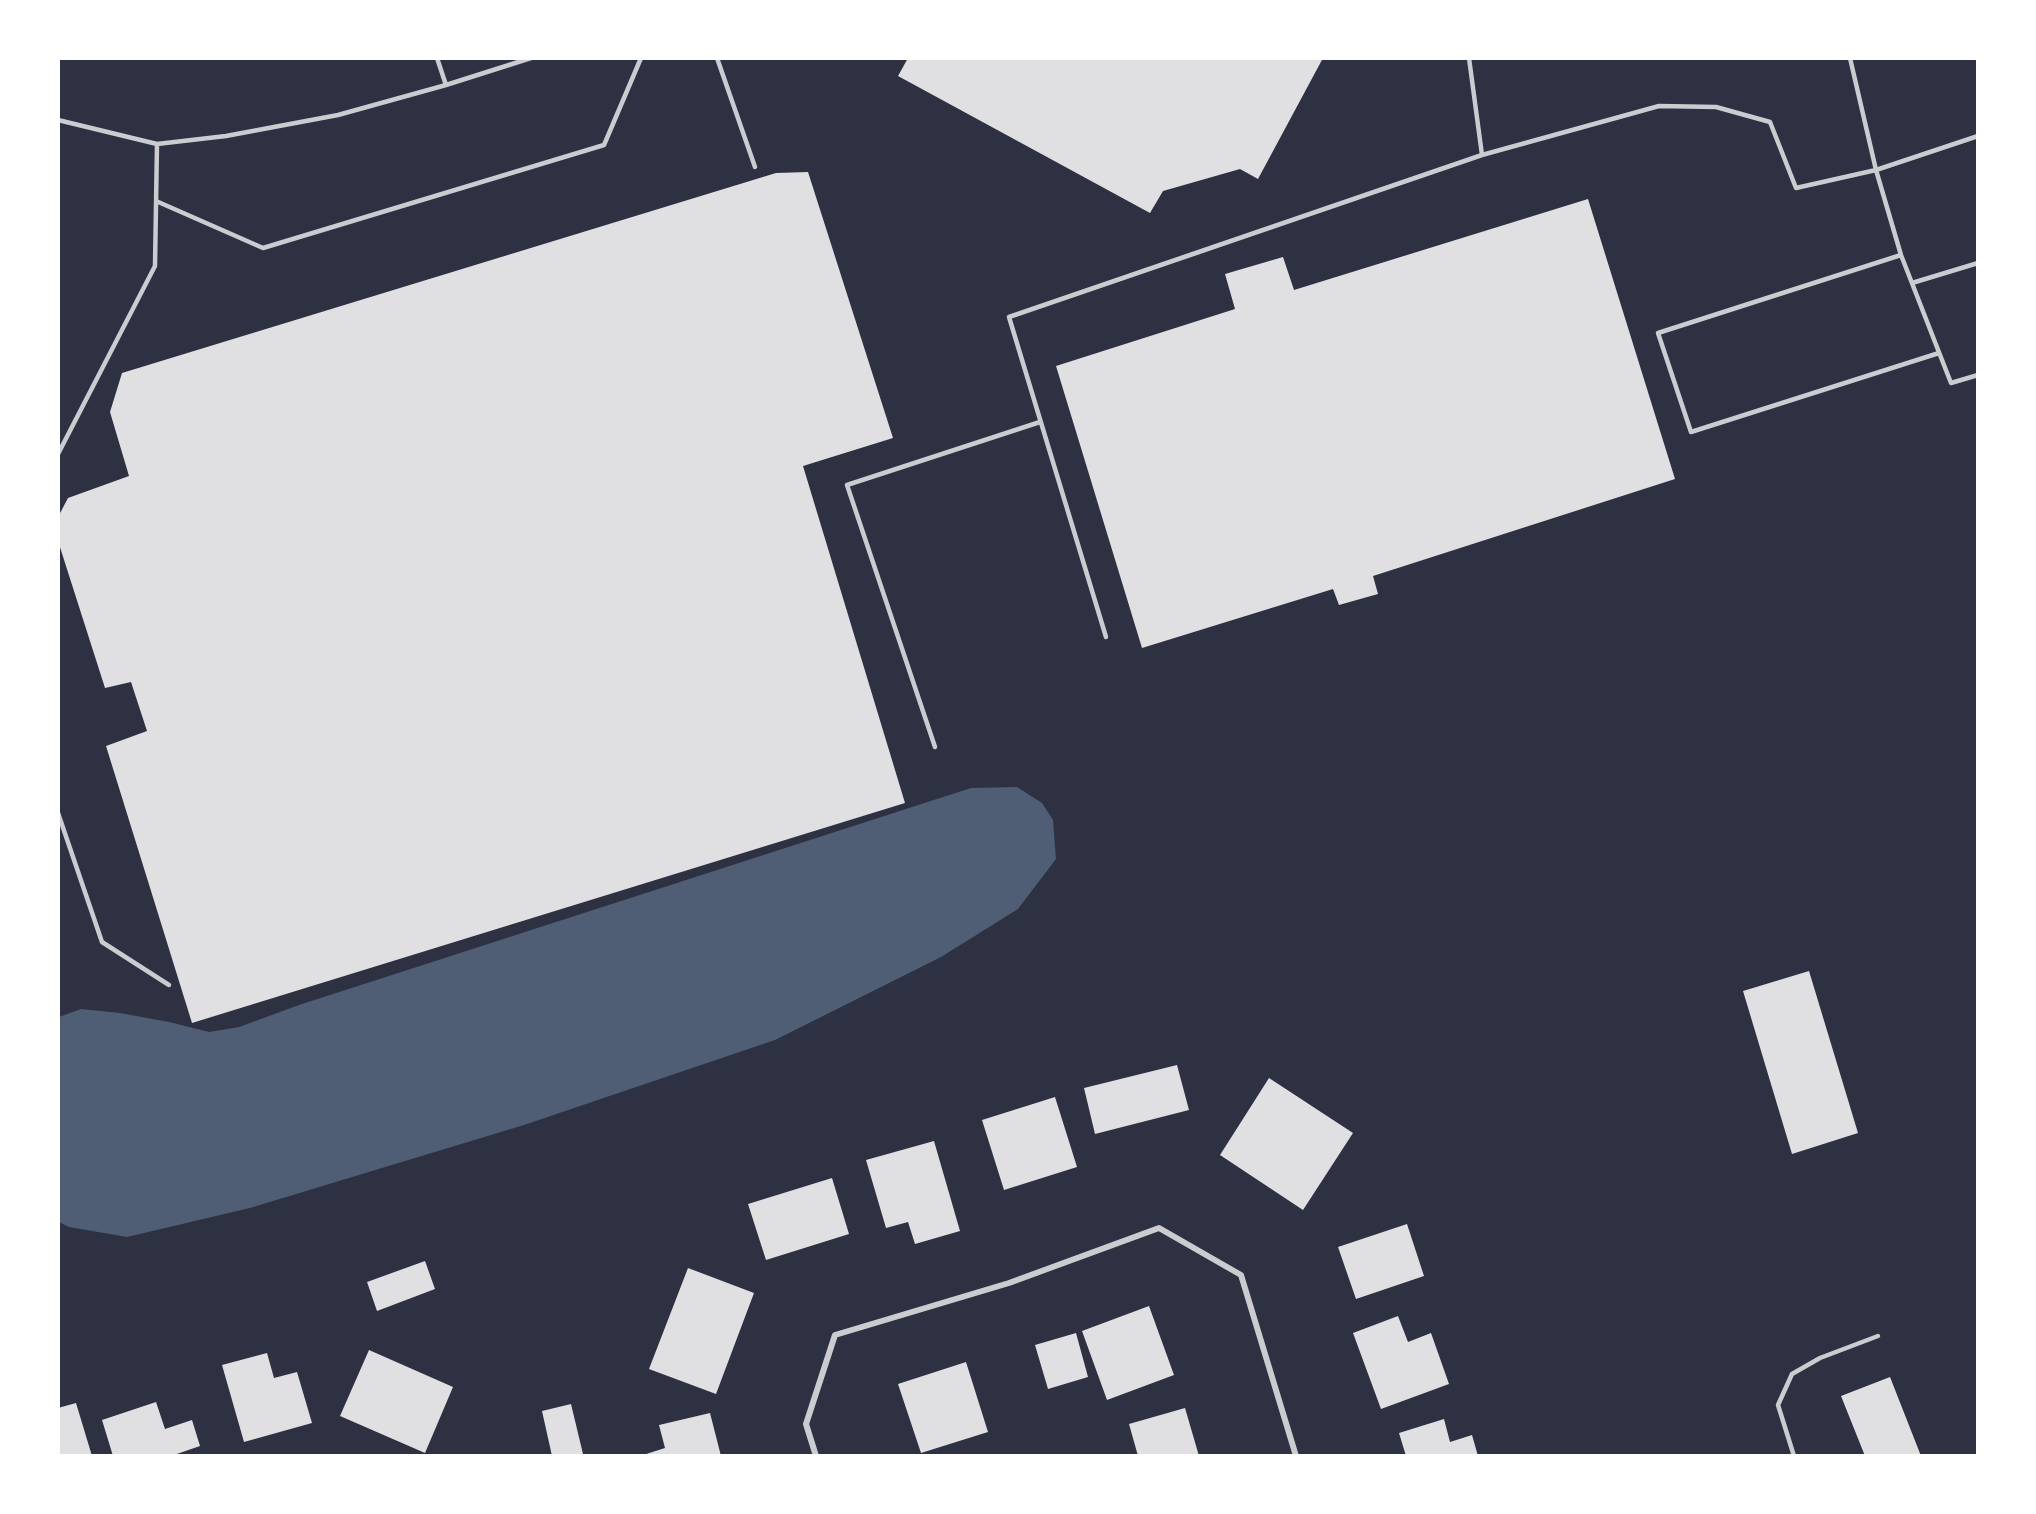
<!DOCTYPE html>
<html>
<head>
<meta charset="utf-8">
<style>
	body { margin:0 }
	#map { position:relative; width:2036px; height:1514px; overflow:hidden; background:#2d3142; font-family:Spectral,serif }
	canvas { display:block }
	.frame { position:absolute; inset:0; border:60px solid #fff; pointer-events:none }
</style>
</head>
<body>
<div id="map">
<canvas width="2036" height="1514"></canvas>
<div class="frame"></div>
</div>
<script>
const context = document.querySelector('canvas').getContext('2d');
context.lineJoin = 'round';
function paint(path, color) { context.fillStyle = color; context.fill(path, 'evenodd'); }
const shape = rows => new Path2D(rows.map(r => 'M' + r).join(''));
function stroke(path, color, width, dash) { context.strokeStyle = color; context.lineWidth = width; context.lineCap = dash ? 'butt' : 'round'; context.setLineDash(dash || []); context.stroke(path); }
const water = shape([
	[1017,787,1042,803,1053,820,1056,859,1018,909,941,957,775,1040,524,1125,250,1208,127,1237,69,1227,59,1222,59,1017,81,1009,120,1013,169,1022,209,1032,239,1027,299,1005,971,788]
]);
const building = shape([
	[908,58,1323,58,1258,179,1240,169,1163,191,1150,213,898,76],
	[808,172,893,438,803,466,905,803,192,1023,106,746,147,731,131,682,105,688,58,541,58,517,68,498,129,476,110,412,122,373,776,173],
	[1588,199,1675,479,1373,576,1378,594,1339,605,1333,589,1142,648,1056,366,1235,309,1225,274,1283,257,1294,290],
	[1809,971,1858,1133,1792,1154,1743,991],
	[1177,1065,1189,1110,1095,1134,1084,1088],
	[1269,1078,1353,1133,1303,1210,1220,1155],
	[1055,1097,1077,1167,1004,1190,982,1120],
	[934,1141,960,1231,915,1244,908,1222,886,1228,866,1160],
	[832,1178,849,1234,766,1260,748,1204],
	[1407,1224,1424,1276,1356,1299,1338,1247],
	[425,1261,435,1289,377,1311,367,1282],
	[688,1268,754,1293,716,1394,649,1369],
	[1149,1306,1174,1375,1107,1400,1082,1331],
	[1398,1316,1408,1342,1431,1333,1449,1384,1381,1409,1353,1333],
	[1076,1333,1088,1377,1048,1389,1035,1345],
	[369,1350,453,1387,425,1453,340,1416],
	[267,1353,274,1378,297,1372,312,1423,244,1442,222,1365],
	[966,1362,988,1432,921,1453,898,1384],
	[1890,1377,1921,1456,1865,1456,1841,1396],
	[156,1402,165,1429,192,1420,200,1446,171,1456,113,1456,102,1420],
	[76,1403,92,1456,58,1456,58,1408],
	[571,1404,583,1454,552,1456,542,1411],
	[1185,1408,1199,1456,1138,1456,1129,1424],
	[710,1413,721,1456,640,1456,665,1448,659,1425],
	[1444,1419,1450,1442,1472,1435,1478,1456,1406,1456,1399,1433]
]);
const service = shape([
	[437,58,446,85],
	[717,58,755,167],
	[58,120,157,144,226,136,338,115,446,85,531,58],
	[1978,136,1876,170,1901,255,1951,383,1978,375],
	[1482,155,1659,106,1716,107,1770,122,1796,188,1876,170,1850,58],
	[156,201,263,248,604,145,641,58],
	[1901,255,1658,333,1691,432,1939,353],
	[1912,283,1978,263],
	[58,454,155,266,157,144],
	[1106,637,1009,317,1482,155,1469,58],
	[935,747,847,485,1040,422],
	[58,813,102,942,169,985],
	[1794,1456,1778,1405,1792,1374,1820,1358,1878,1336]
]);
const minor = shape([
	[816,1456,806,1424,835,1335,1009,1283,1159,1228,1241,1275,1296,1456]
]);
paint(water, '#4f5d75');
paint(building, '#e0e0e3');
stroke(service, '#caccd0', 4.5);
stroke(minor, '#caccd0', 6);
</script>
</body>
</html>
